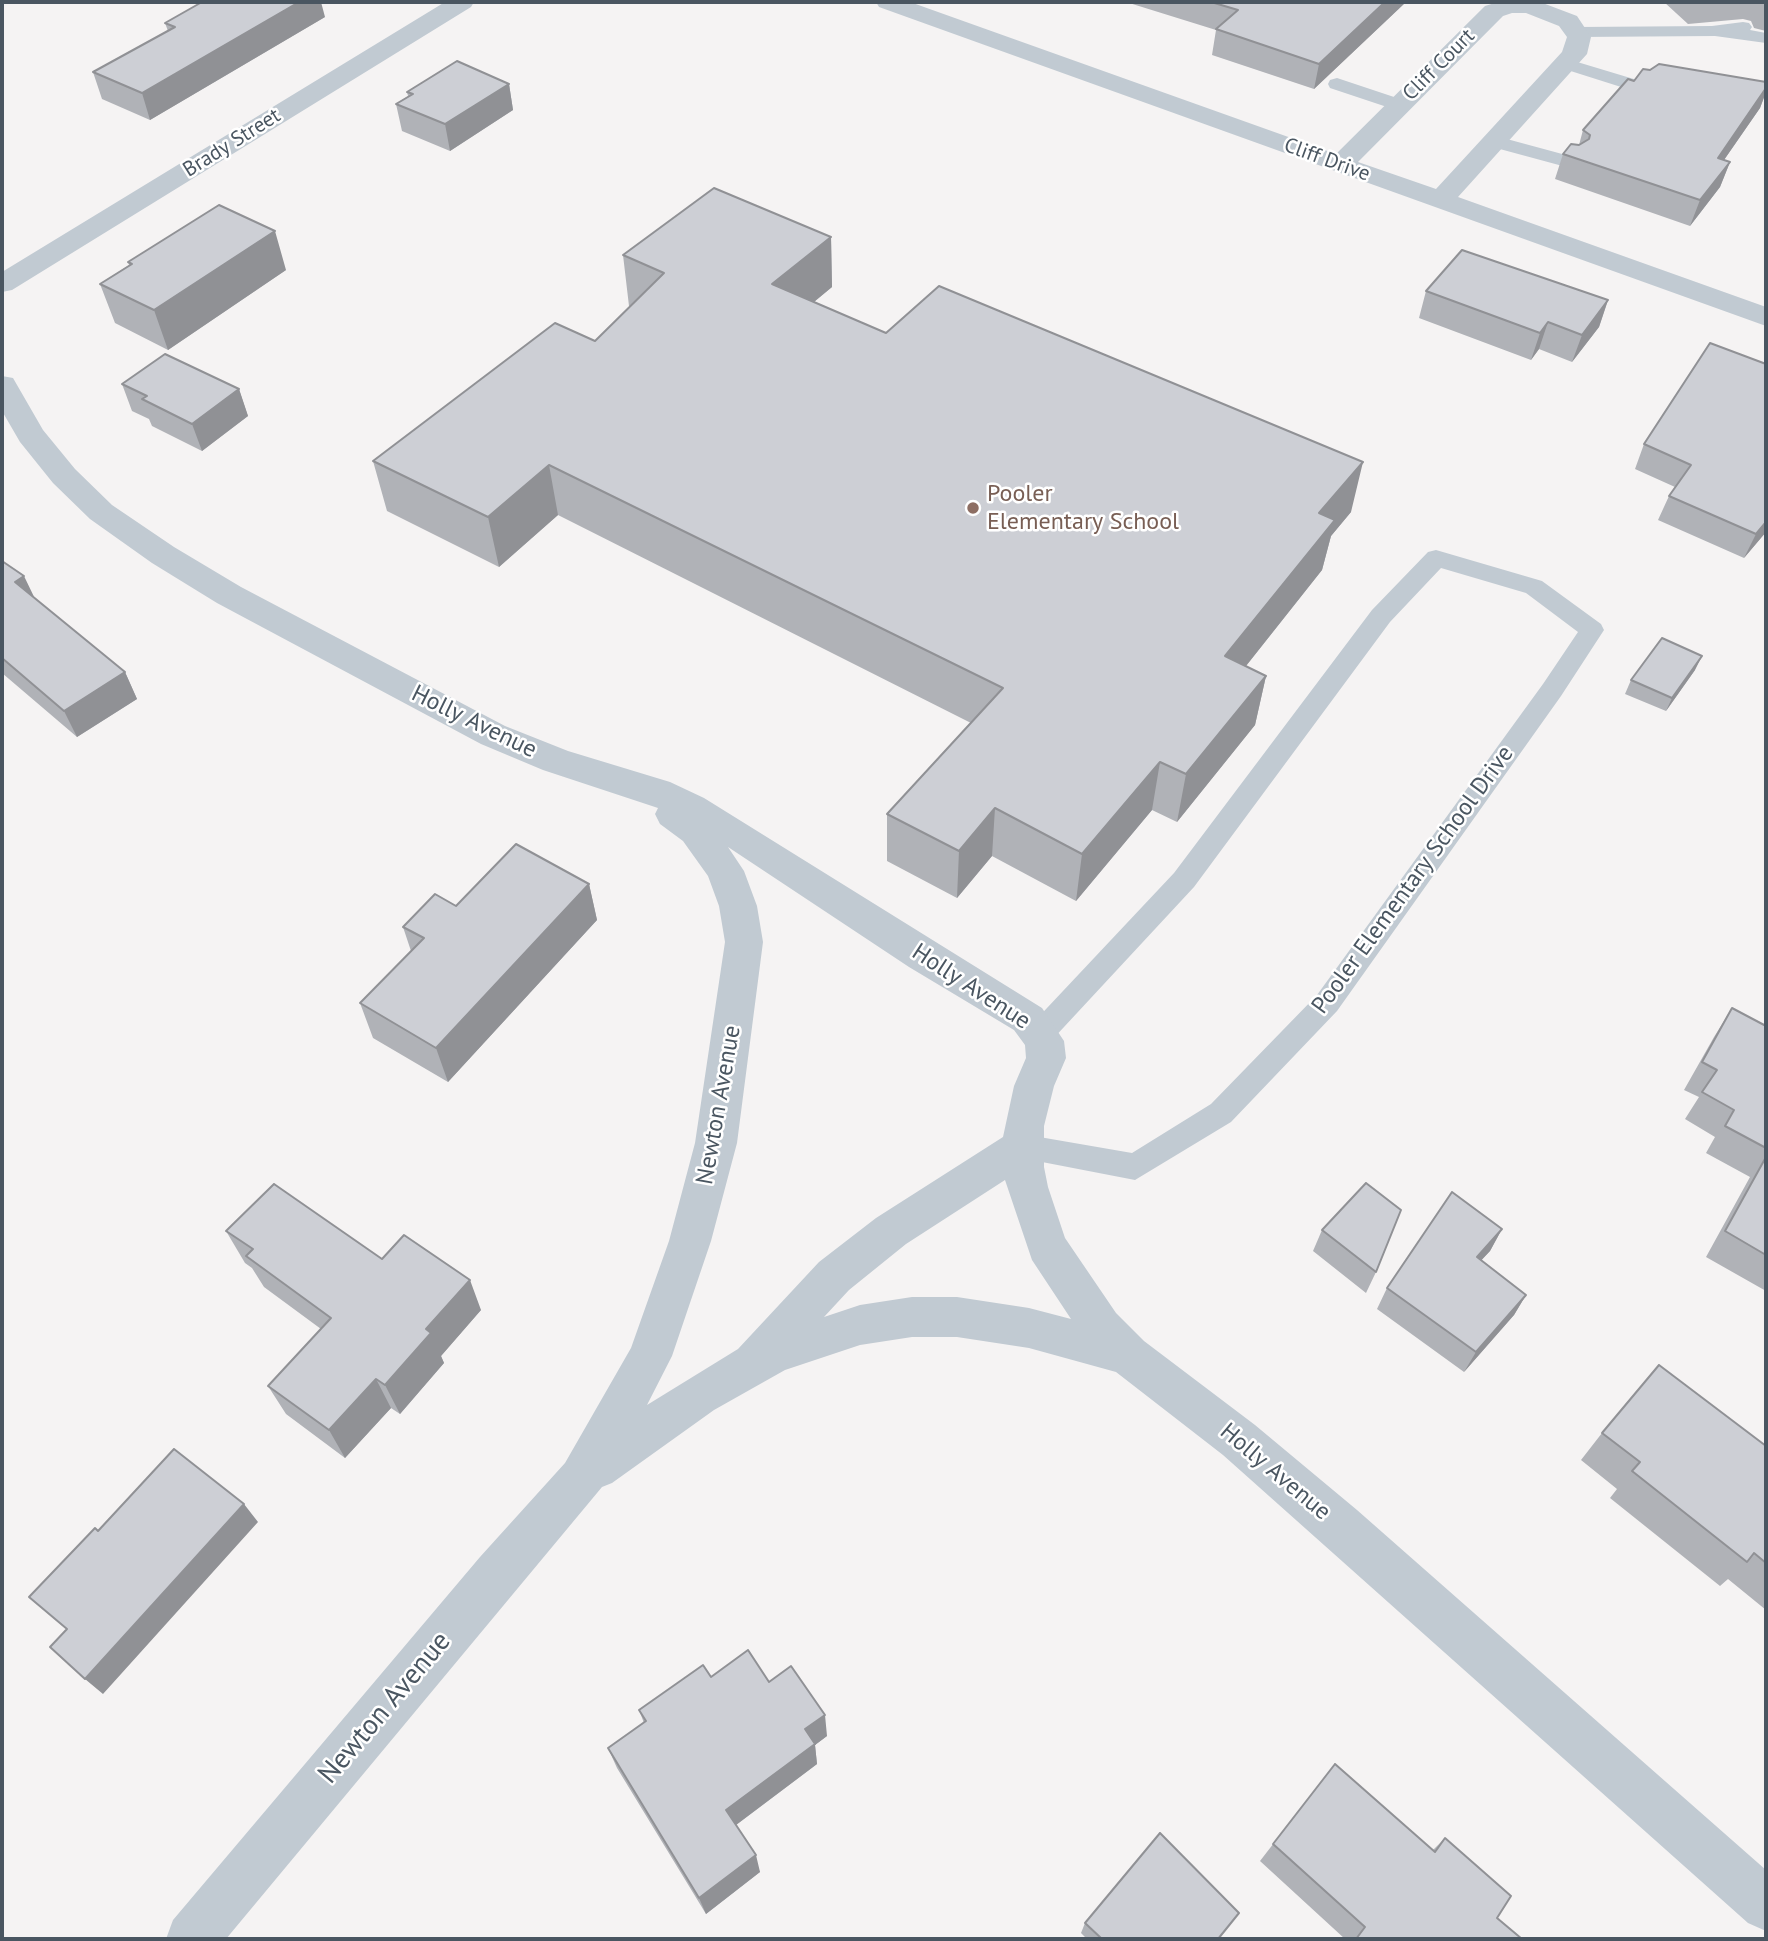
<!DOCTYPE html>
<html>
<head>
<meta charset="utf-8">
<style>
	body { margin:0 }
	#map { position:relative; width:1768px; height:1941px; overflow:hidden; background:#f5f3f3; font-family:"PT Sans",sans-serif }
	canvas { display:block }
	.frame { position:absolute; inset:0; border:4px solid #4a5661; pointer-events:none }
</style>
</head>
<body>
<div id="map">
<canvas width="1768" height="1941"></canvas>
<div class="frame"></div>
</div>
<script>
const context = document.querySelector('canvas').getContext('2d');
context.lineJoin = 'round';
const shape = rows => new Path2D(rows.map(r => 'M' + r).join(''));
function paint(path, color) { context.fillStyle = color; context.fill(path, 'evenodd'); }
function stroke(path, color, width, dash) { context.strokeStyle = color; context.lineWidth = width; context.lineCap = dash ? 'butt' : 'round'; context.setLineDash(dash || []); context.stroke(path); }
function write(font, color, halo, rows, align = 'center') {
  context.font = font + ' "PT Sans",sans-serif'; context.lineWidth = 5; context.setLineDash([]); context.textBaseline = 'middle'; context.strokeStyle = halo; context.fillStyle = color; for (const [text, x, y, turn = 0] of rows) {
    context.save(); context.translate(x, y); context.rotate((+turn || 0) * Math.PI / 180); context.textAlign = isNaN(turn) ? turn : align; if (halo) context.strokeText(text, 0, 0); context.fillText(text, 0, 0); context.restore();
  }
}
const lane = shape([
	[1743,22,1749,23,1752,27,1750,30,1766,33,1766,43,1715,36,1578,37,1569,32,1578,27,1712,26,1743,22],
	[1564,58,1647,83,1649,87,1640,93,1558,67,1555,63,1558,59,1564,58],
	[1337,78,1406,101,1408,105,1399,111,1330,88,1328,84,1330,80,1337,78],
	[1492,135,1577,158,1580,162,1570,168,1485,145,1482,141,1485,137,1492,135],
	[1436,550,1542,581,1601,624,1604,630,1561,696,1337,1011,1231,1122,1135,1180,1011,1156,1007,1147,1011,1138,1022,1134,1132,1153,1211,1104,1317,995,1543,684,1578,632,1526,593,1441,568,1390,622,1194,887,1051,1041,1041,1045,1031,1041,1027,1033,1031,1025,1174,873,1372,610,1428,552,1436,550]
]);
const street = shape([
	[445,2,474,2,471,7,12,290,2,292,2,272,445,2],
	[876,2,910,2,1336,154,1485,6,1498,2,1540,2,1577,16,1591,37,1587,54,1458,197,1766,307,1766,326,879,7,876,2],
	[1512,13,1526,13,1559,26,1567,37,1562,52,1436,189,1358,162,1503,16,1512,13],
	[2,376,13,378,43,430,75,469,112,505,174,547,241,587,505,726,568,751,670,782,704,798,1042,1008,1064,1041,1066,1058,1054,1086,1044,1126,1044,1167,1048,1187,1065,1238,1116,1313,1144,1341,1255,1425,1357,1510,1766,1870,1766,1931,1748,1923,1223,1455,1116,1372,1029,1348,957,1337,912,1337,860,1345,785,1370,714,1410,612,1483,602,1487,226,1939,166,1939,173,1920,480,1557,565,1463,631,1348,669,1241,695,1143,725,942,719,906,708,876,683,841,660,824,655,814,658,808,543,770,481,744,217,603,152,563,90,519,53,483,20,442,2,411,2,376],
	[728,847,909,967,1014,1030,1025,1045,1026,1058,1014,1086,1003,1137,876,1218,819,1262,738,1349,647,1405,672,1356,711,1241,737,1143,763,942,757,906,744,871,728,847],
	[1005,1180,1032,1260,1071,1319,1029,1308,957,1297,912,1297,860,1305,824,1317,849,1290,906,1244,1005,1180]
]);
const wall = shape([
	[1126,2,1406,2,1314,89,1212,55,1216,30],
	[1664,2,1766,2,1766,31,1754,28,1751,21,1743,19,1688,24],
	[325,17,150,120,102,99,93,72,168,31,165,23],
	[1634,81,1766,82,1766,92,1760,108,1724,160,1730,162,1720,187,1690,226,1555,179,1563,154,1579,145,1583,130],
	[509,84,513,110,450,151,402,131,396,104,408,96,407,92],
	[831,237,832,287,814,302,886,333,1351,512,1331,536,1322,570,1246,666,1266,676,1255,725,1177,822,1152,810,1076,901,992,856,957,898,887,861,887,814,971,723,558,515,499,567,387,511,373,461,595,341,630,306,629,306,623,255],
	[128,262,286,270,168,350,115,323,100,284,129,265],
	[1426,291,1608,300,1599,327,1572,362,1539,349,1531,360,1419,318],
	[1766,364,1766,532,1744,558,1658,520,1669,496,1675,487,1635,469,1644,444],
	[122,384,239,389,248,416,202,451,152,426,149,419,132,411],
	[2,561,36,600,125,672,137,699,77,737,2,673],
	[1695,670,1666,711,1625,694,1631,680],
	[589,884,597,920,448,1082,373,1038,360,1003,411,951,403,927,456,906],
	[1732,1008,1766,1026,1766,1291,1706,1257,1750,1177,1706,1153,1715,1137,1685,1119,1699,1097,1684,1090,1714,1037],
	[1502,1229,1490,1251,1481,1260,1526,1295,1514,1315,1464,1372,1377,1309,1387,1288],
	[1322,1230,1376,1272,1366,1293,1313,1251],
	[226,1231,382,1259,481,1310,441,1356,444,1363,400,1414,391,1408,345,1458,286,1414,268,1386,321,1329,264,1287,252,1268,245,1263],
	[1602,1433,1766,1446,1766,1610,1728,1579,1720,1586,1610,1498,1617,1489,1581,1460],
	[711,1677,769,1682,827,1736,815,1745,817,1764,736,1825,760,1872,706,1914,617,1768,608,1748,644,1723,639,1710],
	[1335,1764,1433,1850,1445,1838,1497,1918,1522,1939,1345,1939,1260,1861],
	[1085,1923,1218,1939,1087,1939,1081,1933]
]);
const shadedWall = shape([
	[299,2,321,2,325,17,150,120,142,93],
	[1385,2,1406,2,1314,89,1319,64],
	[509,84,513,110,450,151,445,124],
	[1766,88,1766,92,1760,108,1708,183,1718,158],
	[1730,162,1720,187,1690,226,1700,200],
	[275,231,286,270,168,350,154,310],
	[831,237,832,287,775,334,772,284],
	[1608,300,1599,327,1572,362,1582,335],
	[1548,322,1539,349,1531,360,1540,333],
	[239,389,248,416,202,451,192,424],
	[1363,462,1351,512,1331,536,1322,570,1215,705,1225,656,1319,513],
	[549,465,558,515,499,567,488,517],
	[1766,522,1766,532,1744,558,1756,534],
	[24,576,37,603,15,582],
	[1702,656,1695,670,1666,711,1672,698],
	[125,672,137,699,77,737,64,711],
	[1266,676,1255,725,1177,822,1186,774],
	[1160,762,1152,810,1076,901,1082,854],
	[995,808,992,856,957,898,959,851],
	[589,884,597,920,448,1082,436,1048],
	[1502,1229,1490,1251,1465,1278,1477,1257],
	[470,1280,481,1310,441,1356,444,1363,400,1414,385,1385,426,1329],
	[1526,1295,1514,1315,1464,1372,1476,1352],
	[376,1379,391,1408,345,1458,329,1430],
	[244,1504,258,1522,103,1694,85,1679],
	[825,1715,827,1736,815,1745,817,1764,732,1828,726,1810,805,1729],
	[756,1855,760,1872,706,1914,699,1898]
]);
const building = shape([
	[202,2,299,2,142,93,93,72,175,27,165,23,202,2],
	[1211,2,1385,2,1319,64,1216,29,1238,10,1211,2],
	[457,61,509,84,445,124,396,104,413,94,407,92,457,61],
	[1659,64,1766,82,1766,88,1718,158,1730,162,1700,200,1563,154,1571,144,1579,145,1589,139,1590,135,1583,130,1628,79,1634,81,1643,69,1650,70,1659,64],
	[714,188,831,237,772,284,886,333,939,286,1363,462,1319,513,1335,520,1225,656,1266,676,1186,774,1160,762,1082,854,995,808,959,851,887,814,1003,688,549,465,488,517,373,461,555,323,595,341,664,273,623,255,714,188],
	[219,205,275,231,154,310,100,284,132,264,128,262,219,205],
	[1462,250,1608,300,1582,335,1548,322,1540,333,1426,291,1462,250],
	[1710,343,1766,364,1766,522,1756,534,1669,496,1691,465,1644,444,1710,343],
	[165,354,239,389,192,424,142,399,147,396,122,384,165,354],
	[2,561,24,576,15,582,125,672,64,711,2,658,2,561],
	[1662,638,1702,656,1672,698,1631,680,1662,638],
	[516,844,589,884,436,1048,360,1003,424,938,403,927,435,894,456,906,516,844],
	[1732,1008,1766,1026,1766,1148,1725,1126,1734,1110,1702,1092,1717,1070,1702,1062,1732,1008],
	[1766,1157,1766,1255,1725,1231,1766,1157],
	[1366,1183,1401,1210,1376,1272,1322,1230,1366,1183],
	[274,1184,382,1259,404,1235,470,1280,426,1329,431,1333,385,1385,376,1379,329,1430,268,1386,331,1318,246,1256,253,1249,226,1231,274,1184],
	[1452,1192,1502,1229,1477,1257,1526,1295,1476,1352,1387,1288,1452,1192],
	[1659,1365,1766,1446,1766,1563,1754,1553,1747,1562,1632,1471,1640,1462,1602,1433,1659,1365],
	[174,1449,244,1504,85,1679,50,1647,67,1629,29,1597,95,1528,98,1531,174,1449],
	[748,1650,769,1682,791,1666,825,1715,805,1729,815,1744,726,1810,756,1855,699,1898,608,1748,646,1721,639,1710,703,1665,711,1677,748,1650],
	[1335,1764,1435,1852,1445,1838,1511,1896,1497,1918,1522,1939,1356,1939,1365,1927,1273,1844,1335,1764],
	[1160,1833,1239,1913,1218,1939,1102,1939,1085,1923,1160,1833]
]);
const markers = [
	[973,508,7,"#8d6e63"]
];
const farStreetnames = [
	["Cliff Court",1439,65,-45],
	["Brady Street",232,143,-32],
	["Cliff Drive",1327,160,20]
];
const educationNames = [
	["Pooler",987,494],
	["Elementary School",987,522]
];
const streetNames = [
	["Holly Avenue",474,722,26],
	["Pooler Elementary School Drive",1413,880,-54],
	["Holly Avenue",971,987,33],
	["Newton Avenue",719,1105,-80],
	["Holly Avenue",1275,1472,40]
];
const nearStreetnames = [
	["Newton Avenue",385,1708,-50]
];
paint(lane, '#c1cad2');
paint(street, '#c1cad2');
paint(wall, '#b0b2b7');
paint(shadedWall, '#909195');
paint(building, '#cdcfd5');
stroke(building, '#909195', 2);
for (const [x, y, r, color] of markers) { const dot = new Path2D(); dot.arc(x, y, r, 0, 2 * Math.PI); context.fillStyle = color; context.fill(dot); stroke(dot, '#fff', 2.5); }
write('21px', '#4a5661', '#fff', farStreetnames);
write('24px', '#785e54', '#fff', educationNames, 'left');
write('24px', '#4a5661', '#fff', streetNames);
write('28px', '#4a5661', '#fff', nearStreetnames);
</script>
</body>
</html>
